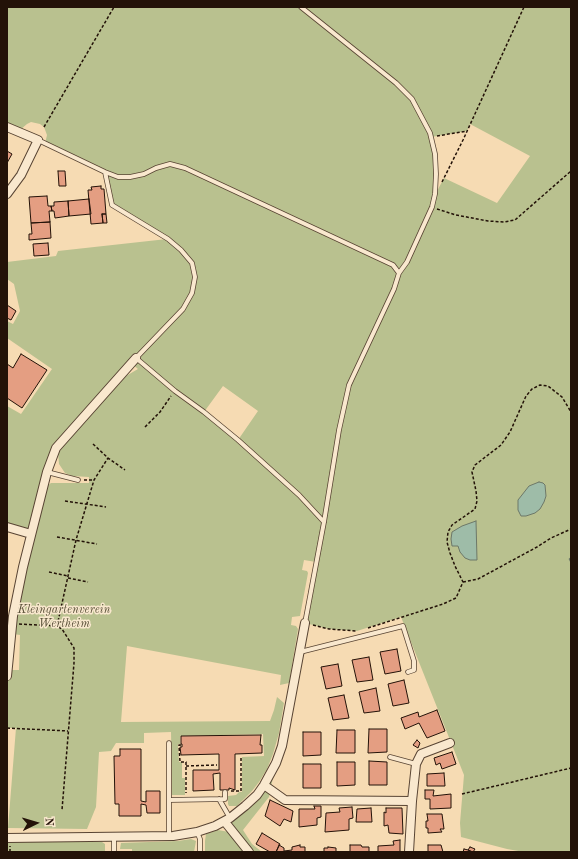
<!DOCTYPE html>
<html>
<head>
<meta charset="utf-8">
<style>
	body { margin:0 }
	#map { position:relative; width:578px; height:859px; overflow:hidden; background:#f6dbb3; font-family:"Old Standard TT",serif }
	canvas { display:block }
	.frame { position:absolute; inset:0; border:8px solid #231208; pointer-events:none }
	.north { position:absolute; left:16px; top:803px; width:40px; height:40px; -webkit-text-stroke:3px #f9e8ce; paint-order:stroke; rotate:85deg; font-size:11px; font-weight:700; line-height:16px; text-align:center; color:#231208 }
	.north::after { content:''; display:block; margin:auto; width:14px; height:18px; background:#231208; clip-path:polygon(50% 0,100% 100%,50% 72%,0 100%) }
</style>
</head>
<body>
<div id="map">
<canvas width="578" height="859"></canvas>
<div class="frame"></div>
<div class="north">N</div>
</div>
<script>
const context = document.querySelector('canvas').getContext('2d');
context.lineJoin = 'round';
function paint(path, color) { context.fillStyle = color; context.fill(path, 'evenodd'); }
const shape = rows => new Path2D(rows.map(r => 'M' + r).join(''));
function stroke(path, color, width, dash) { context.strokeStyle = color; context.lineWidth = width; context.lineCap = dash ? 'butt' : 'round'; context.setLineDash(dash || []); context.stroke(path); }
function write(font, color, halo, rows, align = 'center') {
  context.font = font + ' "Old Standard TT",serif'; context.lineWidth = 3; context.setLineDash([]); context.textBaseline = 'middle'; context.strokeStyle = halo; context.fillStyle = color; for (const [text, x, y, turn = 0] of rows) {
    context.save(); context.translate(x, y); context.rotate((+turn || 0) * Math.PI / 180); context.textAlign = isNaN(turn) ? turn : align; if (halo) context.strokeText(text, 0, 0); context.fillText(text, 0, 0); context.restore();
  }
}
const green = shape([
	[7,7,571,7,571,852,524,852,507,849,461,837,460,823,464,775,401,617,357,631,329,629,305,623,316,562,304,560,302,570,307,571,308,573,300,616,292,617,291,625,296,626,298,629,289,683,280,685,281,675,127,646,121,722,270,721,274,710,277,697,284,703,279,733,273,754,267,769,259,782,252,791,237,806,229,806,228,804,228,796,236,795,239,792,242,792,242,757,264,756,263,734,180,736,180,744,178,744,179,762,182,762,182,778,185,778,185,795,172,795,171,732,144,733,144,743,116,743,111,751,99,752,96,807,87,829,8,828,16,728,7,728,7,676,8,670,19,670,20,635,13,634,18,607,45,491,47,486,51,483,89,483,89,477,72,476,65,473,59,464,58,453,61,446,126,376,138,369,131,363,56,448,32,531,7,526,7,406,21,414,52,369,7,338,7,321,13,324,20,311,14,284,7,279,7,262,56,256,58,251,167,239,112,205,105,172,45,144,47,135,44,127,40,124,31,122,27,124,20,130,7,127],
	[470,124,530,156,497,203,444,178,436,193,435,154,431,137,467,131],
	[223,386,258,411,238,440,204,412],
	[276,763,269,797,243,830,252,844,262,852,249,852,225,822,245,806],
	[218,830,229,832,244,852,205,852,205,841,206,834],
	[191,839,196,841,194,852,132,852,132,849,120,849,121,843,178,841],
	[12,841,102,842,105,844,105,852,7,852,7,843]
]);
const water = shape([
	[539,482,543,483,545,485,546,496,544,502,540,509,535,513,526,516,521,516,518,510,518,500,529,486,539,482],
	[476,521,477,560,470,560,465,558,460,552,458,546,452,546,451,539,452,532,462,526,476,521]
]);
const stream = shape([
	[570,559,571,561]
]);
const building = shape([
	[7,151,12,154,7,163,7,151],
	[58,171,65,171,66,186,59,186,58,171],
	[101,186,101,189,104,189,106,214,102,214,103,223,91,224,88,190,92,190,91,187,101,186],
	[47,196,48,206,51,206,52,211,49,211,50,222,31,223,29,197,47,196],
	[89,199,91,214,69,216,68,201,89,199],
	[68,201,69,216,55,218,54,211,52,211,51,206,54,206,54,202,68,201],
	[102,214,106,214,107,223,103,223,102,214],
	[50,222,51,238,29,240,29,234,32,234,31,223,50,222],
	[48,243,49,255,34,256,33,244,48,243],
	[7,305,16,311,11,320,7,318,7,305],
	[21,354,47,370,22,408,7,398,7,364,13,368,21,354],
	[397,649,401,671,385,674,380,652,397,649],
	[369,657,373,680,357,682,352,660,369,657],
	[338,664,342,686,326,689,321,667,338,664],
	[404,680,409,703,393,706,388,684,404,680],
	[376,688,380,711,364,713,359,692,376,688],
	[344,695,349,718,333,720,328,698,344,695],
	[437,710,445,731,427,738,419,723,405,729,401,718,418,712,419,717,437,710],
	[369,729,387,729,387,752,368,753,369,729],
	[337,730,355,730,355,753,336,753,337,730],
	[303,732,321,732,321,755,303,756,303,732],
	[261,735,260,745,262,745,262,753,235,754,235,790,229,788,229,790,220,790,220,773,213,774,214,790,193,791,193,770,219,770,219,754,181,755,180,747,182,747,182,744,181,744,181,736,261,735],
	[417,740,420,743,418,748,413,745,417,740],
	[120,749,141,749,141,801,146,802,146,791,160,791,160,813,147,813,146,805,141,804,141,816,119,816,119,804,115,804,114,756,120,756,120,749],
	[452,752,456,764,442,769,440,763,436,765,434,758,452,752],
	[369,761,387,762,387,785,369,785,369,761],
	[337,762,355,762,355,785,337,786,337,762],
	[303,764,321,764,321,788,303,788,303,764],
	[444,773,445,786,427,786,427,774,444,773],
	[425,790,434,790,433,796,451,794,451,808,430,809,430,799,425,799,425,790],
	[270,800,293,811,291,822,284,819,280,826,265,816,270,800],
	[314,806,321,806,321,817,317,818,317,825,299,827,299,809,315,809,314,806],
	[352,807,353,818,349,819,349,830,325,832,326,813,340,812,339,808,352,807],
	[371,808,372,822,356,822,357,809,371,808],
	[386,808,402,808,403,834,389,833,388,825,384,826,384,812,386,813,386,808],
	[427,814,442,814,444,829,440,829,442,832,428,833,428,828,426,828,426,821,428,821,427,814],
	[262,833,280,844,276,852,270,852,256,844,262,833],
	[400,840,400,852,378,852,378,846,394,845,393,841,400,840],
	[279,845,284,848,284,852,276,852,279,845],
	[300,845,300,847,305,847,305,852,284,852,284,851,292,850,292,847,300,845],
	[350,845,361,845,362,847,369,847,369,852,350,852,350,845],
	[428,845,441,845,443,852,428,852,428,845],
	[328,847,336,848,336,852,324,852,324,848,328,848,328,847],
	[470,847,475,849,473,852,468,850,470,847],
	[464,849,468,850,472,852,463,852,464,849]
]);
const path = shape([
	[44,127,114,7],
	[437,136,467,131],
	[442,182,463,140,524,7],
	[437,209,456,215,488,221,504,222,515,220,571,171],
	[145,427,160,412,171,396],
	[93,444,108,458,125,470],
	[84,480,94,480],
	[65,501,106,507],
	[57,537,97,544],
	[49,572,68,576],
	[68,578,88,582],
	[463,582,478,579,537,547,551,538,571,529],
	[19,624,57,626,62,629,74,648,74,663,62,810],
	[313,625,329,629,356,631],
	[57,626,76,540,94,480,108,458],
	[368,628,443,604,456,598,463,582,455,566,450,553,447,542,448,532,452,525,475,509,477,501,476,491,472,472,475,465,501,445,510,432,526,396,532,389,540,385,548,386,562,397,571,412],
	[7,728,68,731],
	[181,745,179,745,180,762,186,762,186,793],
	[186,766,217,765],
	[231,791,241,791,241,756],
	[462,794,571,768],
	[10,852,10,846]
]);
const service = shape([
	[301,7,396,83,412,99,430,133,435,154,436,174,435,194,432,207,407,262,399,273,394,289,349,385,339,430,324,522,305,623],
	[38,140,105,172,118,177,130,177,144,174,156,168,170,164,185,168,393,265,399,273],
	[105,172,112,205,168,239,181,250,192,263,195,277,192,293,183,309,136,358,175,391,204,412,238,440,299,495,324,522],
	[47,472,78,480],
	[300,652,403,626,414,661,414,670,408,672],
	[390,757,416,764],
	[219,799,230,818],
	[169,800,225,799,225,792],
	[197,832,200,839,200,852],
	[169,836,169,743],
	[114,837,114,852]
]);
const minor = shape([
	[7,127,38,140,21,175,7,194],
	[7,527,31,534],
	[7,676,13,616,23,567,47,472,56,448,136,358],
	[264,785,285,800,412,801,416,764,421,754,450,743],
	[225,822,249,852],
	[7,838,173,836,197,832,215,826,230,818,245,806,257,795,264,785,276,763,282,746,305,623],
	[409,852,412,801]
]);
const parkNames = [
	["Kleingartenverein",64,610],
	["Wertheim",64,624]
];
paint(green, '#b9c18f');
paint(water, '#9ebca8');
stroke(water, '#6d7868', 1);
stroke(stream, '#6d7868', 2.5);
paint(building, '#e49e82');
stroke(building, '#231208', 1);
stroke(service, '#584433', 5.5);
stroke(minor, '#584433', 10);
stroke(path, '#231208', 1.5, [3, 2]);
stroke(service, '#f9e8ce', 4);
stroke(minor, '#f9e8ce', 8);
write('italic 12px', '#584f37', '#f9e8ce', parkNames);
</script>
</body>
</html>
